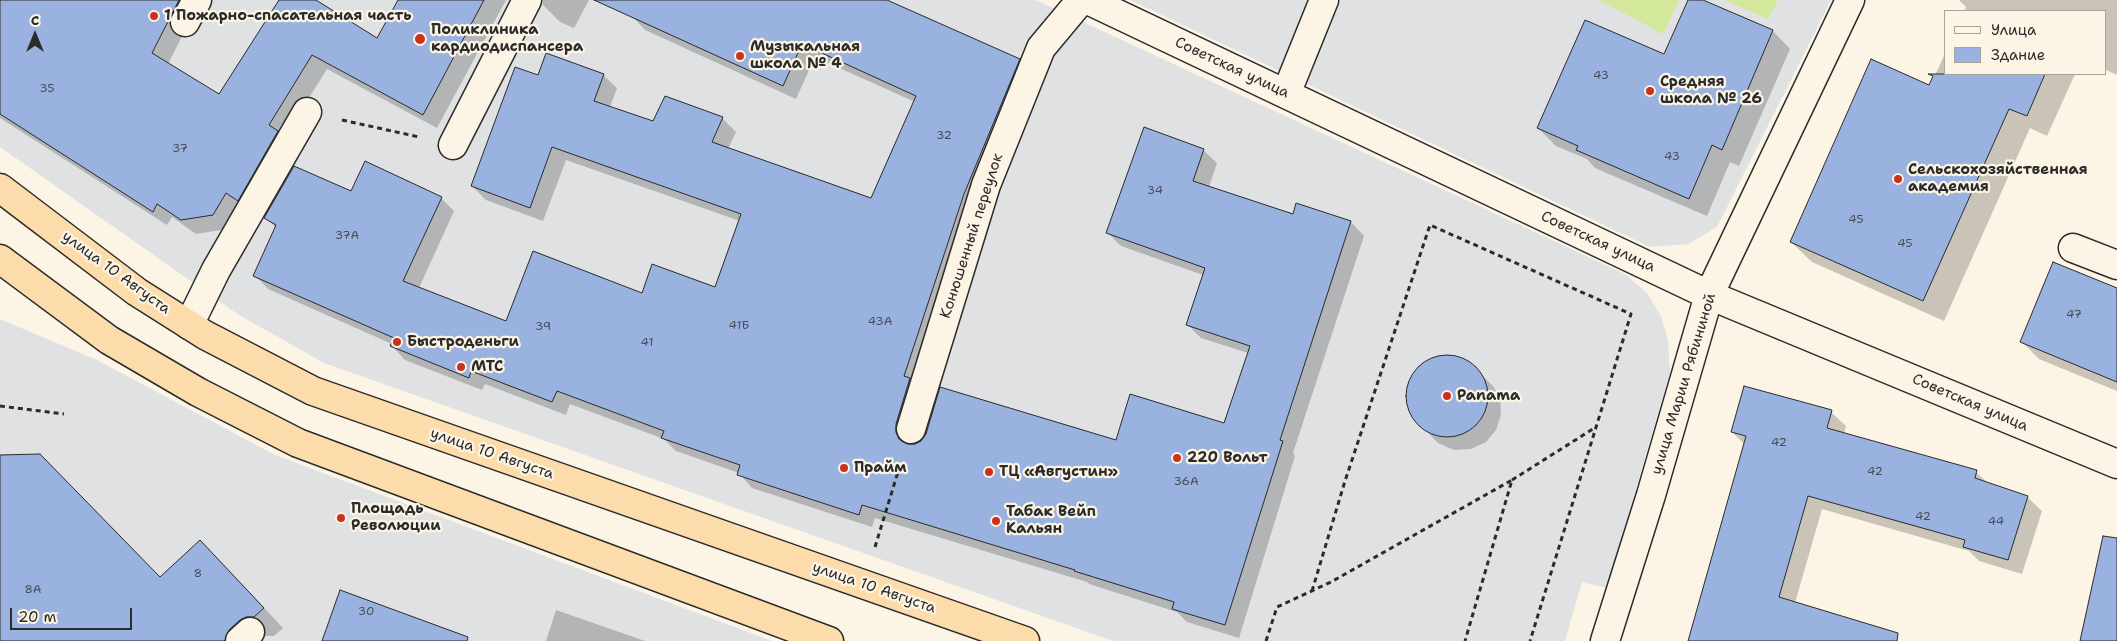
<!DOCTYPE html>
<html>
<head>
<meta charset="utf-8">
<style>
	body { margin:0 }
	#map { position:relative; width:2117px; height:641px; overflow:hidden; background:#fcf5e5; font-family:"Shantell Sans",sans-serif }
	canvas { display:block }
	.legend { position:absolute; left:1944px; top:10px; width:162px; height:65px; box-sizing:border-box; background:#fcf5e5; border:1px solid #a8a49b; margin:0; padding:6px 9px; list-style:none; font-size:15px; color:#2b2b2b }
	.legend li { display:flex; align-items:center; gap:10px; height:25px }
	.legend b { width:25px; border:1px solid #a8a49b }
	.north { position:absolute; left:10px; top:10px; width:50px; height:50px; -webkit-text-stroke:4px #fcf5e5; paint-order:stroke; rotate:0deg; font-size:14px; font-weight:700; line-height:20px; text-align:center; color:#2b2b2b }
	.north::after { content:''; display:block; margin:auto; width:18px; height:22px; background:#2b2b2b; clip-path:polygon(50% 0,100% 100%,50% 72%,0 100%) }
	.scale { position:absolute; left:10px; top:608px; width:122px; height:22px; box-sizing:border-box; border:2px solid #2b2b2b; border-top:0; padding-left:6px; font-size:15px; line-height:18px; white-space:nowrap; color:#2b2b2b; -webkit-text-stroke:4px #fcf5e5; paint-order:stroke }
</style>
</head>
<body>
<div id="map">
<canvas width="2117" height="641"></canvas>
<ul class="legend">
<li><b style="height:6px;background:#fcf5e5"></b>Улица</li>
<li><b style="height:14px;background:#9ab2df"></b>Здание</li>
</ul>
<div class="north">С</div>
<div class="scale">20 m</div>
</div>
<script>
const context = document.querySelector('canvas').getContext('2d');
context.lineJoin = 'round';
function paint(path, color) { context.fillStyle = color; context.fill(path, 'evenodd'); }
const shape = rows => new Path2D(rows.map(r => 'M' + r).join(''));
function stroke(path, color, width, dash) { context.strokeStyle = color; context.lineWidth = width; context.lineCap = dash ? 'butt' : 'round'; context.setLineDash(dash || []); context.stroke(path); }
function write(font, color, halo, rows, align = 'center') {
  context.font = font + ' "Shantell Sans",sans-serif'; context.lineWidth = 4.5; context.setLineDash([]); context.textBaseline = 'middle'; context.strokeStyle = halo; context.fillStyle = color; for (const [text, x, y, turn = 0] of rows) {
    context.save(); context.translate(x, y); context.rotate((+turn || 0) * Math.PI / 180); context.textAlign = isNaN(turn) ? turn : align; if (halo) context.strokeText(text, 0, 0); context.fillText(text, 0, 0); context.restore();
  }
}
const built = shape([
	[0,0,1036,0,1625,274,1647,293,1661,316,1668,340,1670,372,1607,588,1582,582,1565,641,1113,641,324,363,239,315,0,147],
	[1130,0,1831,0,1717,227,1688,244,1650,247],
	[0,319,99,361,275,455,772,641,0,641]
]);
const green = shape([
	[1599,0,1679,0,1663,34],
	[1724,0,1778,0,1768,19]
]);
const shadow = shape([
	[0,0,203,0,197,7,168,64,220,96,280,0,313,0,378,40,399,0,506,0,437,128,327,69,227,229,196,234,172,217,167,225,0,118],
	[543,0,589,0,574,28,560,22,543,5],
	[639,0,886,0,1019,60,1032,74,909,438,909,445,1116,441,1225,425,1248,353,1201,338,1187,324,1203,275,1121,246,1108,233,1203,150,1217,163,1209,187,1294,215,1297,205,1351,222,1364,236,1293,453,1295,456,1239,638,1187,622,1177,612,1089,584,1087,582,875,518,872,527,752,488,739,473,676,451,664,439,570,404,566,415,485,384,482,390,405,360,392,346,392,344,268,289,255,275,276,228,266,217,352,193,441,198,454,211,419,288,507,323,642,294,716,289,740,221,566,160,543,221,486,200,472,186,538,77,603,75,617,88,610,107,654,123,722,118,736,132,728,149,872,200,915,102,815,57,796,99,645,30,632,16],
	[1689,0,1700,0,1773,31,1790,49,1739,166,1730,162,1707,216,1595,168,1587,159,1556,146,1538,128,1665,56],
	[1959,0,2117,0,2117,75,2106,70,2106,11,1964,11,1966,7],
	[1946,51,1946,74,2075,74,2047,136,2030,128,1944,321,1812,262,1791,242,1930,87],
	[2117,290,2117,391,2039,359,2021,341],
	[1438,357,1452,357,1467,361,1493,386,1500,399,1501,415,1496,430,1486,442,1471,449,1454,450,1438,443,1413,417,1407,401,1408,387,1414,373,1424,363],
	[1831,412,1846,426,1844,434,1976,472,1989,484,2027,497,2042,511,2022,574,1979,561,1969,551,1822,509,1795,603,1876,641,1689,641,1745,445,1732,432],
	[0,456,161,578,220,561,283,628,274,636,266,636,260,641,0,641],
	[556,610,645,641,546,641]
]);
const building = shape([
	[0,0,179,0,152,53,219,94,279,0,316,0,377,38,398,0,484,0,423,115,312,55,269,125,278,131,238,201,226,193,213,215,181,220,157,204,153,212,0,114,0,0],
	[594,0,887,0,1020,59,964,194,904,376,910,378,896,424,896,432,899,439,907,444,915,444,921,441,926,434,940,387,1116,440,1130,394,1224,423,1250,346,1186,325,1205,268,1106,233,1144,127,1204,149,1193,181,1293,214,1296,203,1351,221,1280,440,1283,441,1225,625,1172,609,1174,602,1074,571,1075,570,862,505,859,515,737,475,740,465,661,438,664,431,557,391,552,402,471,371,469,378,390,346,394,338,253,276,276,225,264,218,294,166,351,191,365,161,442,197,403,281,506,321,533,251,642,293,652,264,715,287,741,214,552,147,530,208,471,186,515,67,538,75,546,53,604,74,594,101,653,121,665,96,723,117,712,142,871,198,916,96,802,44,783,86,594,0],
	[1688,0,1703,0,1773,30,1722,150,1712,145,1689,199,1576,150,1578,146,1537,128,1585,20,1664,54,1688,0],
	[1871,59,1929,85,1933,76,1928,74,2045,74,2027,116,2009,109,1923,301,1790,242,1871,59],
	[2053,262,2117,288,2117,382,2020,342,2053,262],
	'1406 396a41 41 0 1 1 82 0a41 41 0 1 1-82 0Z',
	[1744,386,1832,410,1827,428,1977,470,1975,478,2028,496,2008,560,1963,547,1965,540,1808,496,1779,597,1898,633,1897,641,1688,641,1746,436,1731,432,1744,386],
	[40,454,160,577,200,540,264,608,254,617,246,617,240,620,229,630,225,641,0,641,0,455,40,454],
	[2103,536,2117,538,2117,641,2080,641,2103,536],
	[340,590,468,637,467,641,322,641,340,590]
]);
const path = shape([
	[342,120,419,137],
	[0,406,64,414],
	[1512,480,1596,427],
	[875,547,901,462],
	[1312,591,1345,481,1430,225,1631,314,1530,641],
	[1266,641,1277,607,1331,582,1512,480,1465,641]
]);
const minor = shape([
	[1088,0,1709,295,2117,464],
	[185,22,197,0],
	[1286,94,1324,0],
	[453,145,527,0],
	[2073,248,2117,265],
	[189,325,216,270,307,112],
	[911,429,986,185,1041,48,1081,0],
	[240,641,250,632],
	[1605,641,1651,495,1709,295,1850,0]
]);
const highway = shape([
	[0,188,137,292,205,335,313,391,1025,641],
	[0,259,109,340,198,392,298,443,829,641]
]);
const markers = [
	[154,16,5,"#c8321e"],
	[420,39,6,"#c8321e"],
	[740,56,5,"#c8321e"],
	[1650,91,5,"#c8321e"],
	[1898,179,5,"#c8321e"],
	[397,342,5,"#c8321e"],
	[461,367,5,"#c8321e"],
	[1447,396,5,"#c8321e"],
	[1177,458,5,"#c8321e"],
	[844,468,5,"#c8321e"],
	[989,472,5,"#c8321e"],
	[341,518,5,"#c8321e"],
	[996,521,5,"#c8321e"]
];
const numberNames = [
	["43",1601,76],
	["35",47,89],
	["32",944,136],
	["37",180,149],
	["43",1672,157],
	["34",1155,191],
	["45",1856,220],
	["37А",347,236],
	["45",1905,244],
	["47",2074,315],
	["43А",880,322],
	["41Б",739,326],
	["39",543,327],
	["41",647,343],
	["42",1779,443],
	["42",1875,472],
	["36А",1186,482],
	["42",1923,517],
	["44",1996,522],
	["8",198,574],
	["8А",33,590],
	["30",366,612]
];
const poiNames = [
	["1 Пожарно-спасательная часть",164,16],
	["Поликлиника",431,30],
	["кардиодиспансера",431,47],
	["Музыкальная",750,47],
	["школа № 4",750,64],
	["Средняя",1660,82],
	["школа № 26",1660,99],
	["Сельскохозяйственная",1908,170],
	["академия",1908,187],
	["Быстроденьги",407,342],
	["МТС",471,367],
	["Panama",1457,396],
	["220 Вольт",1187,458],
	["Прайм",854,468],
	["ТЦ «Августин»",999,472],
	["Площадь",351,509],
	["Революции",351,526],
	["Табак Вейп",1006,512],
	["Кальян",1006,529]
];
const streetNames = [
	["Советская улица",1232,68,25],
	["Конюшенный переулок",972,236,-72],
	["Советская улица",1598,242,25],
	["улица 10 Августа",116,273,36],
	["улица Марии Рябининой",1684,384,-73],
	["Советская улица",1970,403,23],
	["улица 10 Августа",492,454,19],
	["улица 10 Августа",874,588,19]
];
paint(built, '#dfe1e3');
paint(green, '#d4e89c');
paint(shadow, '#0003');
paint(building, '#9ab2df');
stroke(building, '#2b2b2b', 1);
stroke(minor, '#2b2b2b', 31);
stroke(highway, '#2b2b2b', 31);
stroke(path, '#2b2b2b', 3, [5, 4]);
stroke(minor, '#fcf5e5', 28);
stroke(highway, '#fddcac', 28);
for (const [x, y, r, color] of markers) { const dot = new Path2D(); dot.arc(x, y, r, 0, 2 * Math.PI); context.fillStyle = color; context.fill(dot); stroke(dot, '#fcf5e5', 2); }
write('12px', '#474d58', null, numberNames);
write('bold 15px', '#2b2b2b', '#fcf5e5', poiNames, 'left');
write('15px', '#2b2b2b', '#fcf5e5', streetNames);
</script>
</body>
</html>
